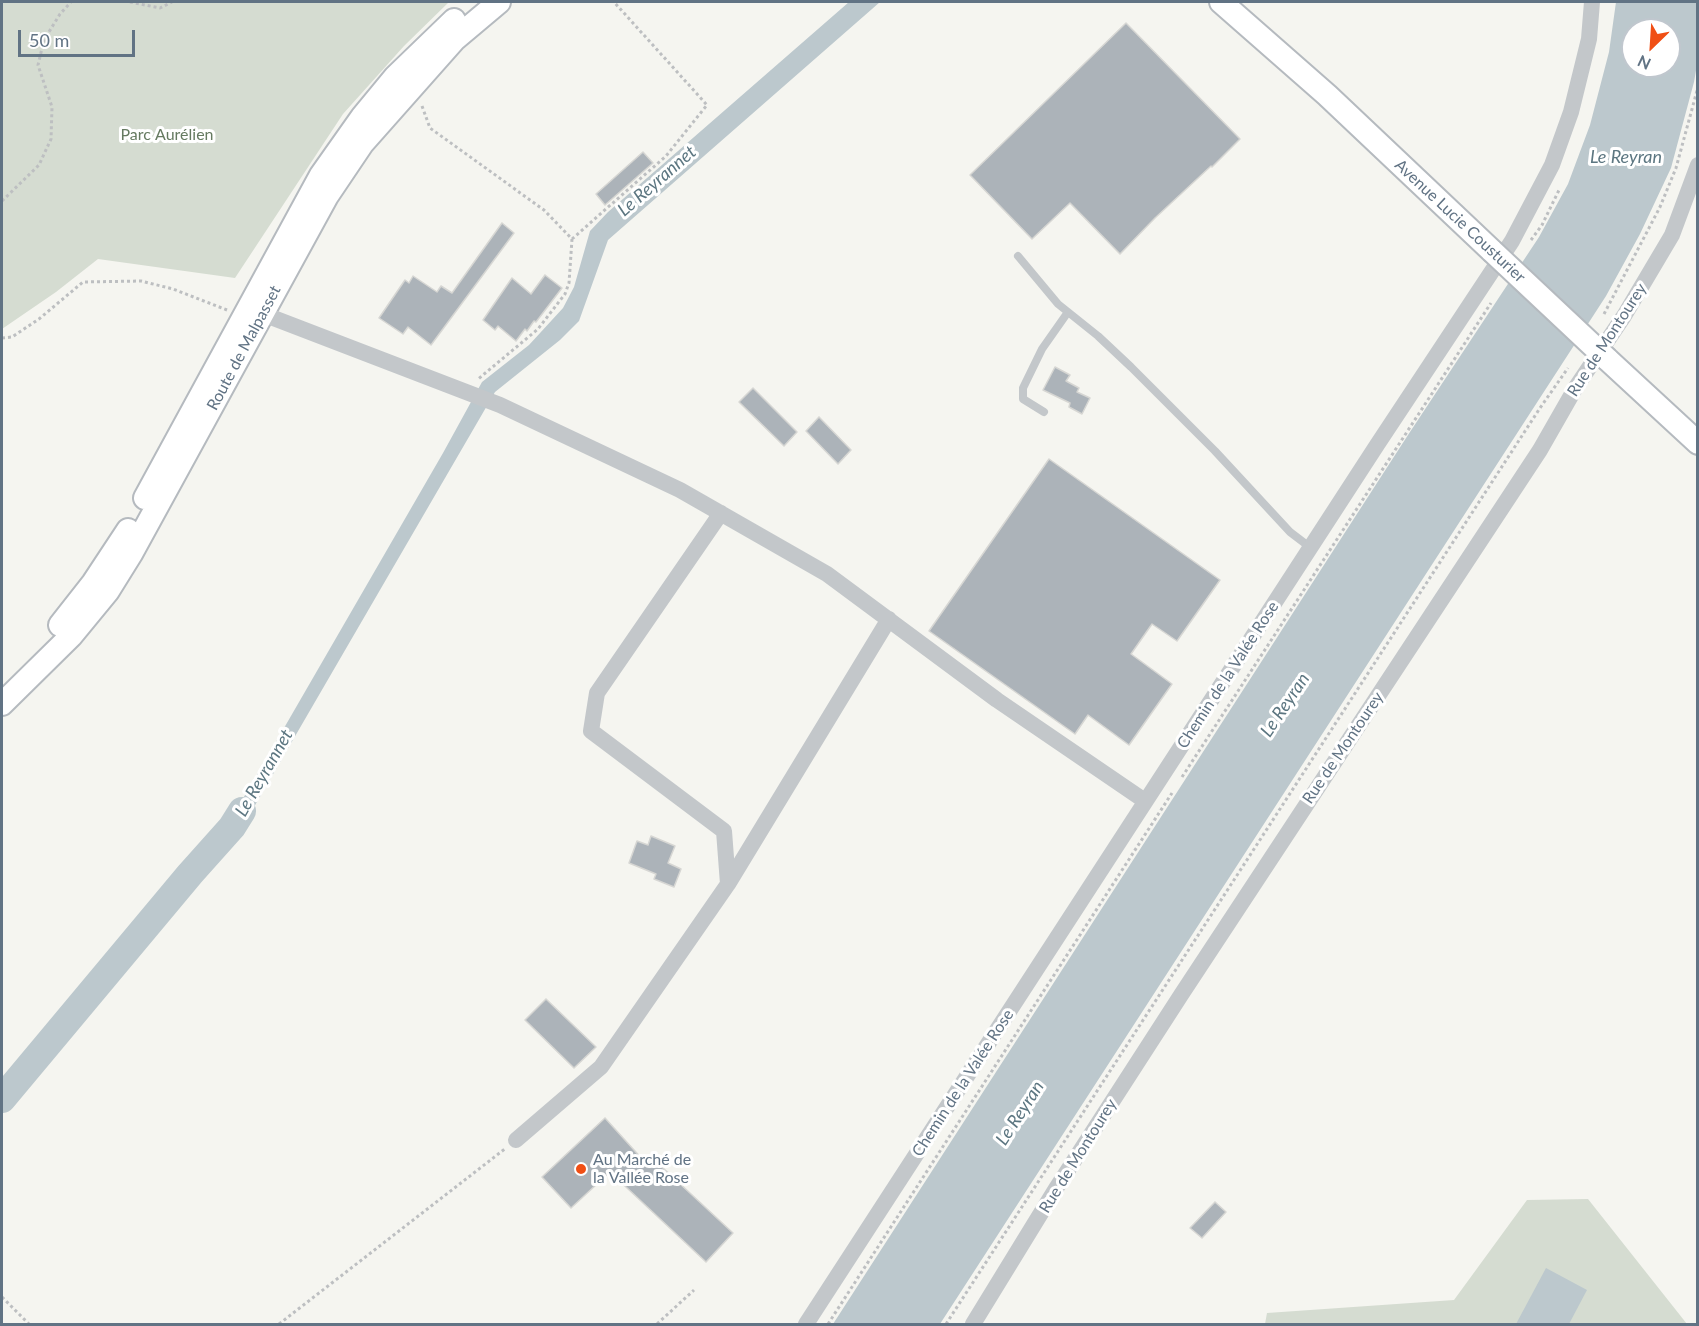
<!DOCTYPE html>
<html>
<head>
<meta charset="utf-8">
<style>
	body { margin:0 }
	#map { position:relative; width:1699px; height:1326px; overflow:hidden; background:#f5f5f0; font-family:Lato,sans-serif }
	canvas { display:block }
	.frame { position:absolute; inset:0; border:3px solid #617384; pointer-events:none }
	.north { position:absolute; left:1621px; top:18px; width:60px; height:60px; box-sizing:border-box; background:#fff; border:2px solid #c0c7ce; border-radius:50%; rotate:205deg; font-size:16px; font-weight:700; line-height:24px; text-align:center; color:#617384 }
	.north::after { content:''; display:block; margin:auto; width:21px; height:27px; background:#f04f15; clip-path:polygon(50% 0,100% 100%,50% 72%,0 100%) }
	.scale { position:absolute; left:18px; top:30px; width:117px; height:27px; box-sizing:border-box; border:3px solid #617384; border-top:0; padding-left:8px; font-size:18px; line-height:21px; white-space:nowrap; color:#617384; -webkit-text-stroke:4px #fff; paint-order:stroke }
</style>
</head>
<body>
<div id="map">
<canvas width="1699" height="1326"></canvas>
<div class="frame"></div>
<div class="north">N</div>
<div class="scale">50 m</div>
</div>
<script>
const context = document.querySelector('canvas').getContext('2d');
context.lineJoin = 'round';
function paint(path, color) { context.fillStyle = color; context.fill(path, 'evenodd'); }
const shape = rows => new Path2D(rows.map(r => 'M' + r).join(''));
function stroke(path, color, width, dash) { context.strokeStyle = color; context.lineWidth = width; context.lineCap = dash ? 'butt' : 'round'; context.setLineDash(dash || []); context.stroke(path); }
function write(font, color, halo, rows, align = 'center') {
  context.font = font + ' Lato,sans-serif'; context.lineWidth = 6; context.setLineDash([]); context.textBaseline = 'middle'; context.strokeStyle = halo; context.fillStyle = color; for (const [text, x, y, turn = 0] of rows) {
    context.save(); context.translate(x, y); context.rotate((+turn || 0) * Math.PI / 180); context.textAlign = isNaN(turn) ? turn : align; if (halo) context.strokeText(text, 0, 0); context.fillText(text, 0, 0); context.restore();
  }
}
const green = shape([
	[2,2,449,2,404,46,343,114,235,278,98,259,56,292,2,329],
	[1588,1199,1687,1324,1265,1324,1267,1313,1454,1300,1527,1200]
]);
const water = shape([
	[849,2,880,2,608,240,579,321,560,340,495,392,240,831,222,844,215,837,225,829,258,773,443,453,482,382,529,345,563,308,574,287,590,231,608,212],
	[1616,2,1697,2,1698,59,1694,82,1671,168,1640,234,1606,296,940,1324,833,1324,1408,435,1539,237,1568,184,1590,125,1609,52],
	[1633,30,1669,30,1669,66,1633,66],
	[1546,1268,1587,1290,1569,1324,1516,1324]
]);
const river = shape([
	[2,1099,190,874,232,827,242,811]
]);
const building = shape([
	[1126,23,1240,139,1212,167,1211,166,1155,218,1120,254,1070,203,1032,239,970,175,1126,23],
	[643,152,653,163,605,205,596,194,643,152],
	[502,223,514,233,431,345,408,327,403,334,379,318,405,280,409,283,413,276,437,292,441,286,452,293,502,223],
	[545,275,562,288,536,322,534,321,527,331,525,329,516,341,498,326,495,330,483,320,512,278,531,294,545,275],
	[1055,367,1070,375,1066,381,1079,388,1077,392,1090,398,1082,414,1069,407,1070,403,1043,390,1055,367],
	[753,388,797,432,784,446,739,402,753,388],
	[819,417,851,450,838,464,806,431,819,417],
	[1049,459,1220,580,1177,641,1152,624,1131,654,1172,684,1129,745,1088,715,1075,734,929,631,1049,459],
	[651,836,675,846,668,863,681,869,674,887,654,879,656,874,629,863,637,841,648,845,651,836],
	[546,999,596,1047,574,1068,525,1020,546,999],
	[605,1118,644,1161,649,1155,733,1233,706,1262,610,1172,571,1208,542,1177,605,1118],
	[1215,1202,1226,1212,1202,1238,1190,1228,1215,1202]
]);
const path = shape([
	[130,2,160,8,172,2],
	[422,106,430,128,544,210,572,239,569,283,565,294,538,329,477,380],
	[2,201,39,165,51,139,52,107,38,65,44,40,60,14,71,2],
	[572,239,666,156,707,105,614,2],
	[1531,240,1542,225,1560,188],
	[1604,314,1660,207,1676,168,1698,87],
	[2,338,12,337,39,319,83,282,141,281,173,289,227,310],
	[1182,777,1491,303],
	[2,1297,29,1324],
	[279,1324,506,1148],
	[657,1324,694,1290],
	[828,1324,1172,793],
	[946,1324,1540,408,1568,368]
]);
const lane = shape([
	[1018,256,1058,304,1098,336,1131,367,1215,451,1290,532,1311,548],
	[1044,412,1023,399,1023,388,1042,349,1068,312]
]);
const street = shape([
	[263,314,500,405,680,490,827,574,997,700,1145,801],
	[721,513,597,693,591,731,724,831,728,884],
	[516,1140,601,1067,728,884,889,619],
	[806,1324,1377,445,1512,241,1552,165,1571,112,1589,39,1592,2],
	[973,1324,1057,1187,1181,995,1540,450,1576,387,1624,316,1672,235,1698,165]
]);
const secondary = shape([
	[1221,2,1327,95,1492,251],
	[1607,359,1698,443],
	[145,498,321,175,362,117,395,77,454,20],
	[60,625,93,583,128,530],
	[2,704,71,636,108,591,131,554,327,196,362,144,455,39,499,2]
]);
const secondaryBridge = shape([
	[1492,251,1607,359]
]);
const markers = [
	[581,1169,6,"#f04f15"]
];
const parkNames = [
	["Parc Aurélien",167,135]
];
const streetNames = [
	["Avenue Lucie Cousturier",1460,221,43],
	["Rue de Montourey",1607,340,-57],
	["Route de Malpasset",244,348,-62],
	["Chemin de la Valée Rose",1228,675,-57],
	["Rue de Montourey",1343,748,-56],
	["Chemin de la Valée Rose",963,1083,-57],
	["Rue de Montourey",1078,1156,-58]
];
const poiNames = [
	["Au Marché de",593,1160],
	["la Vallée Rose",593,1178]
];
const waterNames = [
	["Le Reyran",1626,157],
	["Le Reyrannet",657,181,-41],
	["Le Reyran",1285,705,-56],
	["Le Reyrannet",264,773,-60],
	["Le Reyran",1020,1113,-57]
];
paint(green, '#d5dcd1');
paint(water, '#bcc8cd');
stroke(river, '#bcc8cd', 28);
paint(building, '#acb3b9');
stroke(building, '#d6d6d3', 1.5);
stroke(secondary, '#b5babf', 26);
stroke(path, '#bdbfc1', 3, [3, 3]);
stroke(lane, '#c3c7ca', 8);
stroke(street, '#c3c7ca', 16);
stroke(secondary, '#fff', 22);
stroke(secondaryBridge, '#b5babf', 26, []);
stroke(secondaryBridge, '#fff', 22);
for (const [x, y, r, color] of markers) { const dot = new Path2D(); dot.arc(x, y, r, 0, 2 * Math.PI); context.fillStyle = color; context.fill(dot); stroke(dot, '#fff', 2); }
write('16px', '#657a60', '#fff', parkNames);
write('16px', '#617384', '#fff', streetNames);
write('16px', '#617384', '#fff', poiNames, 'left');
write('italic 18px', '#5c7681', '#fff', waterNames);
</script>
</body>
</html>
